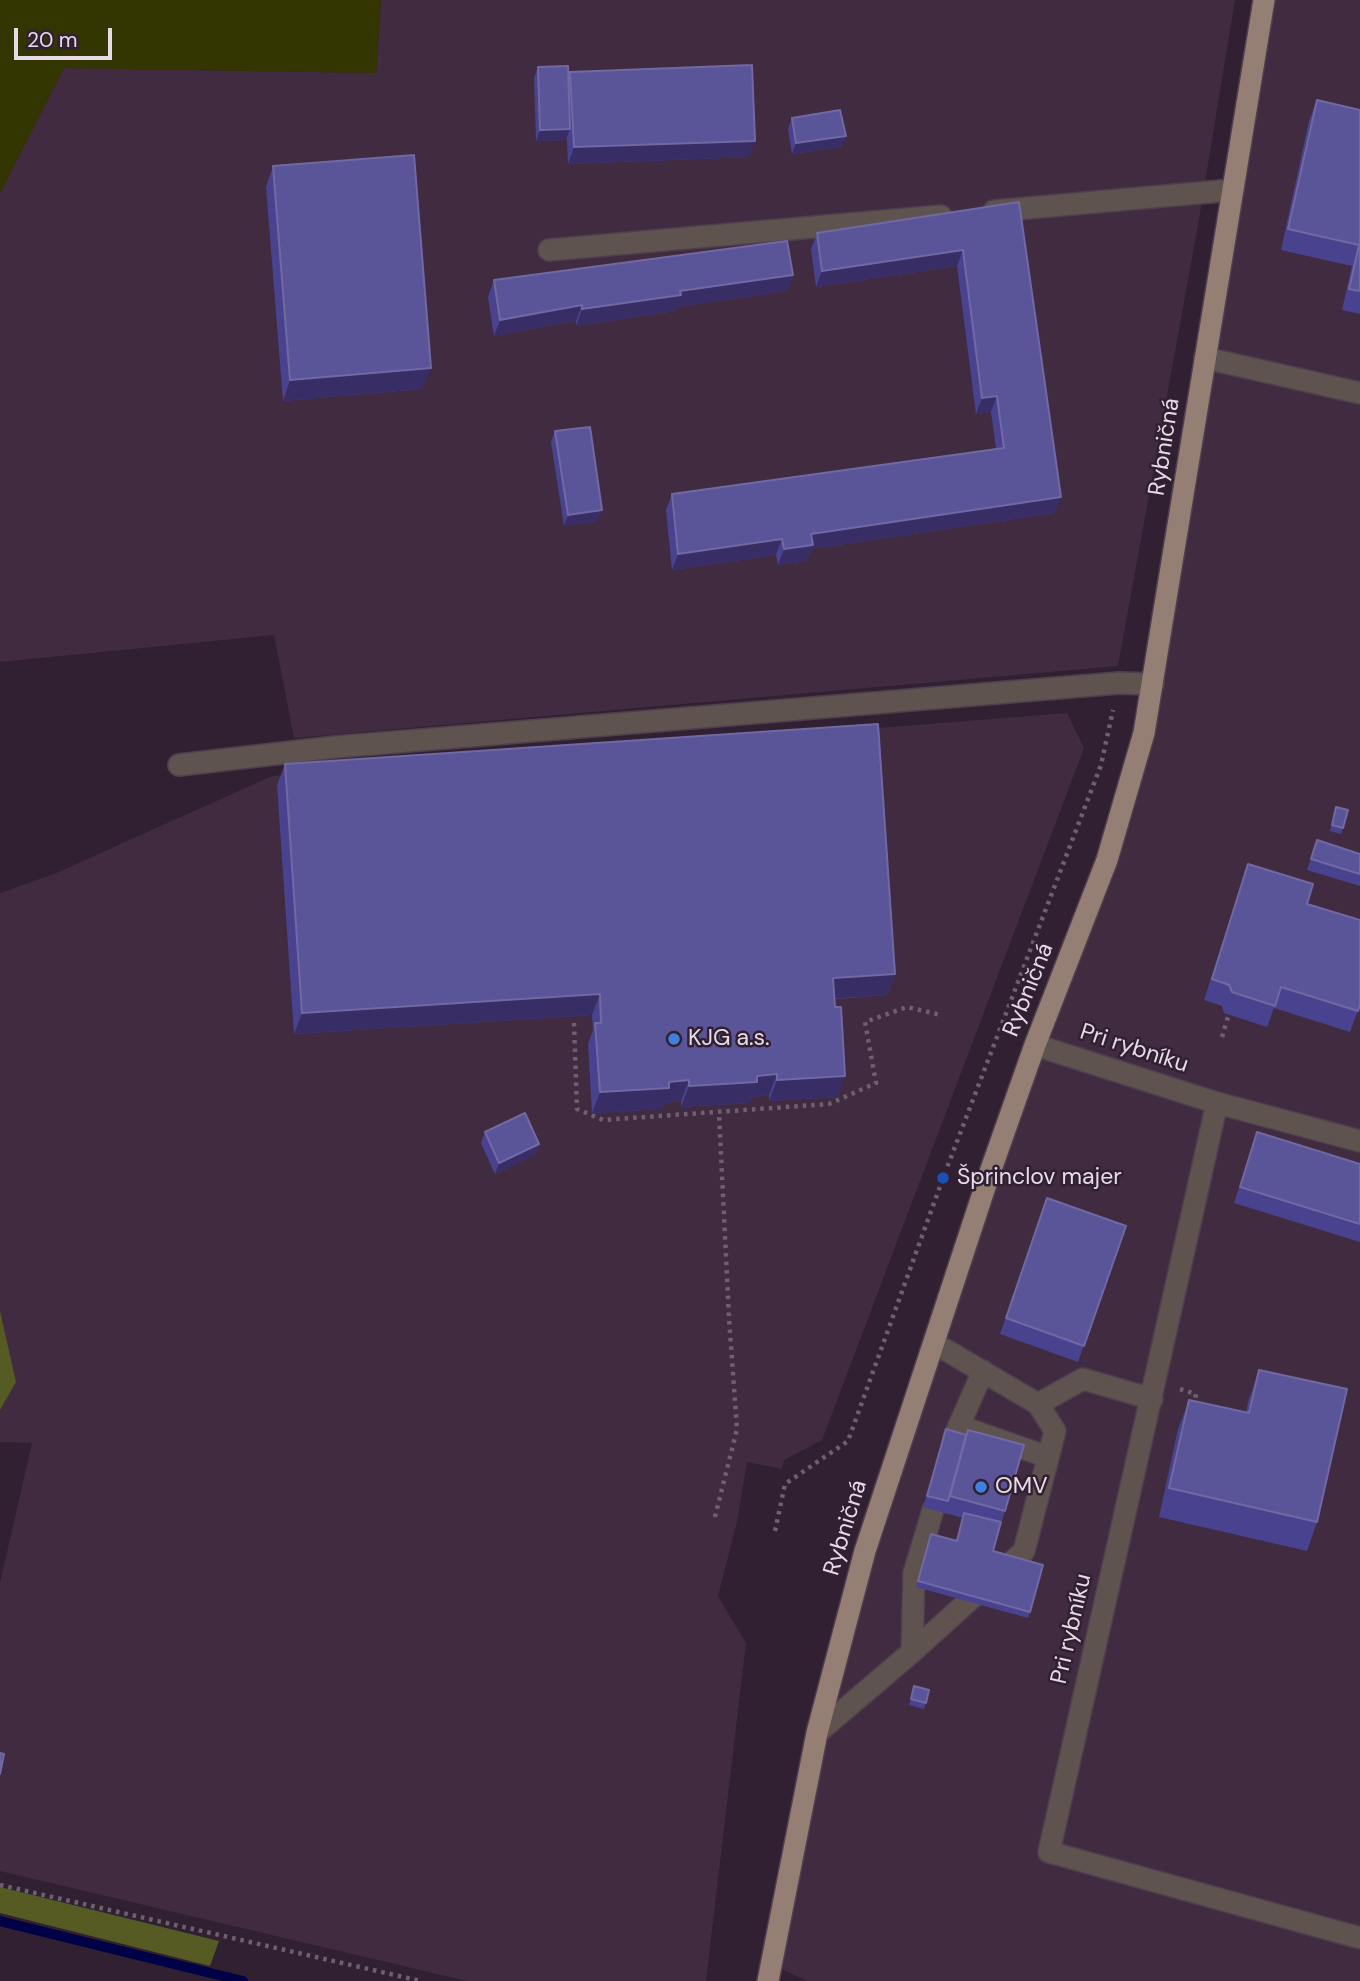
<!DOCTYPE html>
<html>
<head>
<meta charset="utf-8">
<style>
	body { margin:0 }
	#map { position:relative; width:1360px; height:1981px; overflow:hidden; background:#312031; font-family:"DM Sans",sans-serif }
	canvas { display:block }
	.scale { position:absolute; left:14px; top:28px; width:98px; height:32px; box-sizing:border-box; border:4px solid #e6dbe6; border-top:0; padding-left:9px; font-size:21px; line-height:24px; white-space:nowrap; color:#e6dbe6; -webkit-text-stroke:5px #312031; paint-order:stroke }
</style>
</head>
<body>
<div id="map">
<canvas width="1360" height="1981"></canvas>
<div class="scale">20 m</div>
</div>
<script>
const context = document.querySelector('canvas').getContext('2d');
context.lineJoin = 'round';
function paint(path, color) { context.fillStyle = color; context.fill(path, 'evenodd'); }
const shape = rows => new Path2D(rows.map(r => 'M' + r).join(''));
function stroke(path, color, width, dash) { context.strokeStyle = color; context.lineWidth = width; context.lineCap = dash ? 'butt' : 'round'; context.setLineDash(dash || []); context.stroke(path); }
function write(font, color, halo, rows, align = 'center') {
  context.font = font + ' "DM Sans",sans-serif'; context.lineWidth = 5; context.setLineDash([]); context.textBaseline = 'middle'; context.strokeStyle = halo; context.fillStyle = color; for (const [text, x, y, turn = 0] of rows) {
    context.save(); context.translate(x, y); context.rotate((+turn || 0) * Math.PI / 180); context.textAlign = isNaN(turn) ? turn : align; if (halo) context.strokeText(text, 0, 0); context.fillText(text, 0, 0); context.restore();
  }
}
const built = shape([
	[381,0,1235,0,1198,225,1118,666,294,738,274,635,0,662,0,193,64,68,376,73],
	[1264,0,1360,0,1360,1981,807,1981,771,1964,831,1675,1117,830],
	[1067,713,1084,748,822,1440,784,1460,782,1469,747,1462,737,1522,718,1596,746,1643,706,1981,467,1981,0,1871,0,1583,32,1443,0,1442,0,893,54,874,272,776]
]);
const green = shape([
	[0,0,381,0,376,73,64,68,0,193]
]);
const forest = shape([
	[0,1311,16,1382,0,1410],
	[0,1887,219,1941,210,1966,0,1913]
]);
const stream = shape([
	[0,1921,243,1981]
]);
const path = shape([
	[574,1023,577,1109,603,1120,829,1104,876,1083,865,1022,907,1007,941,1015],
	[1222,1037,1228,1017],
	[1180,1389,1196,1394,1194,1406],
	[715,1517,737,1429,729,1318,719,1113],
	[775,1531,785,1484,848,1441,943,1178,1101,765,1113,710],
	[0,1885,421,1981]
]);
const minor = shape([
	[994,211,1232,190],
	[549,250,941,216],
	[1205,358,1360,393],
	[179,765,335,747,1119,683,1153,684],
	[1035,1045,1217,1103,1360,1141],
	[1217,1103,1049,1852,1360,1938],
	[1038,1404,1083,1379,1152,1399],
	[959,1426,1048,1457],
	[954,1437,983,1371],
	[912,1652,914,1573,933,1510],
	[817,1733,912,1652,1024,1551,1055,1431,1038,1404,934,1343]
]);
const major = shape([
	[768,1981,817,1733,865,1551,988,1178,1035,1045,1107,860,1144,733,1264,0]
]);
const wall = shape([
	[538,67,568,77,570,72,749,157,568,164,567,139,566,140,536,141,534,78],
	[1317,100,1360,110,1360,314,1342,310,1352,266,1281,250,1309,121],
	[792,118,842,147,792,154,788,129],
	[273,166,423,389,283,401,266,187],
	[1019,202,1055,513,811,549,807,561,778,565,776,555,672,570,666,510,672,494,996,449,991,412,976,414,957,266,816,287,811,249,817,233],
	[793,275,787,291,676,307,675,311,576,326,576,321,494,336,488,297,494,280],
	[555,431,598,521,564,526,551,442],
	[285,764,895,974,887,995,835,999,838,1097,769,1101,769,1095,752,1097,749,1103,681,1107,681,1101,664,1103,662,1109,592,1113,588,1044,593,1030,592,1015,294,1034,277,785],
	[1336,807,1343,828,1341,834,1330,831],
	[1317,840,1360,854,1360,886,1307,870],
	[1248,864,1307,904,1360,1005,1350,1032,1274,1008,1267,1027,1224,1013,1222,1006,1204,1000],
	[485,1132,539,1144,535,1155,495,1174,481,1143],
	[1257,1132,1360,1164,1360,1242,1234,1203],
	[1047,1198,1126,1226,1078,1362,1000,1334],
	[1259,1370,1317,1522,1307,1551,1159,1517,1178,1429,1189,1400,1246,1412,1249,1399],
	[946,1429,1005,1511,993,1551,1030,1612,1028,1618,916,1587,931,1534,956,1541,963,1518,923,1507],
	[914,1686,929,1690,924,1709,909,1705]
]);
const shadedWall = shape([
	[570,129,566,140,536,141,540,130],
	[846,136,842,147,792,154,796,143],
	[755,141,749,157,568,164,574,147],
	[963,250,957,266,816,287,822,271],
	[793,275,787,291,676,307,675,311,576,326,582,309,680,291],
	[582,305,576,321,494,336,500,320],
	[431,368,423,389,283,401,290,380],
	[997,396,991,412,976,414,982,398],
	[1061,497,1055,513,811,549,807,561,778,565,784,549,811,534],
	[602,510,598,521,564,526,568,515],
	[782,539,776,555,672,570,678,554],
	[895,974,887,995,826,999,833,978],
	[600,994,592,1015,294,1034,302,1013],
	[777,1074,769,1095,752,1097,749,1103,681,1107,689,1086,757,1076],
	[845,1076,838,1097,769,1101,777,1080],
	[689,1080,681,1101,664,1103,662,1109,592,1113,600,1092,669,1082],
	[539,1144,535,1155,495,1174,499,1163]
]);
const building = shape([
	[752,65,755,141,574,147,570,72,752,65],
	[568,66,570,129,540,130,538,67,568,66],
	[1317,100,1360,110,1360,291,1349,289,1359,245,1288,229,1317,100],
	[840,110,846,136,796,143,792,118,840,110],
	[414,155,431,368,290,380,273,166,414,155],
	[1019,202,1061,497,811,534,813,545,784,549,782,539,678,554,672,494,1004,448,997,396,982,398,963,250,822,271,817,233,1019,202],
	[787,241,793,275,680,291,681,295,582,309,582,305,500,320,494,280,787,241],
	[590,427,602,510,568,515,555,431,590,427],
	[878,724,895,974,833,978,835,1007,841,1007,845,1076,777,1080,777,1074,757,1076,757,1082,689,1086,689,1080,669,1082,669,1088,600,1092,595,1023,601,1023,600,994,302,1013,285,764,878,724],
	[1336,807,1348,810,1343,828,1332,825,1336,807],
	[1317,840,1360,854,1360,874,1311,859,1317,840],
	[1248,864,1313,884,1307,904,1360,920,1360,1005,1358,1011,1281,987,1275,1006,1232,992,1229,985,1212,979,1248,864],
	[525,1113,539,1144,499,1163,485,1132,525,1113],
	[1257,1132,1360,1164,1360,1224,1240,1187,1257,1132],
	[1047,1198,1126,1226,1084,1346,1006,1318,1047,1198],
	[1259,1370,1347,1389,1317,1522,1169,1488,1189,1400,1249,1413,1259,1370],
	[946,1429,966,1435,948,1501,927,1496,946,1429],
	[968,1430,1024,1445,1005,1511,950,1496,968,1430],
	[964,1513,1001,1522,993,1551,1043,1565,1030,1612,918,1581,931,1534,957,1541,964,1513],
	[914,1686,929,1690,926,1703,911,1699,914,1686],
	[0,1753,4,1754,0,1774,0,1753]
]);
const markers = [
	[674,1039,7,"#3f7fe0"],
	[943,1178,7,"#1a4fb4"],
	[981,1487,7,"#3f7fe0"]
];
const streetNames = [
	["Rybničná",1165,447,-81],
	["Rybničná",1029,990,-68],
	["Pri rybníku",1134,1049,18],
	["Rybničná",846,1528,-73],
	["Pri rybníku",1072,1629,-77]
];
const poiNames = [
	["KJG a.s.",688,1039],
	["Šprinclov majer",957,1178],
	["OMV",995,1487]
];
paint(built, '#402b41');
paint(green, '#333600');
paint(forest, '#565a23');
stroke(stream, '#000047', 10);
stroke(minor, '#4e3e4e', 24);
stroke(major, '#4e3e4e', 24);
stroke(path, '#6f606f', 4.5, [3.5, 5]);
stroke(minor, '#5e534e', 21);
stroke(major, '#957f74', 21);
paint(wall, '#49438f');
paint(shadedWall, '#382e65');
paint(building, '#5a5498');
stroke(building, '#7069a4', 2);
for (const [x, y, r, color] of markers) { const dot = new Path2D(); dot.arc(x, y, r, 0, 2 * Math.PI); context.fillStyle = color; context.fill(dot); stroke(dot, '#312031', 2.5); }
write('23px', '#e6dbe6', '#312031', streetNames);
write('23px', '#e6dbe6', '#312031', poiNames, 'left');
</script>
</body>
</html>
